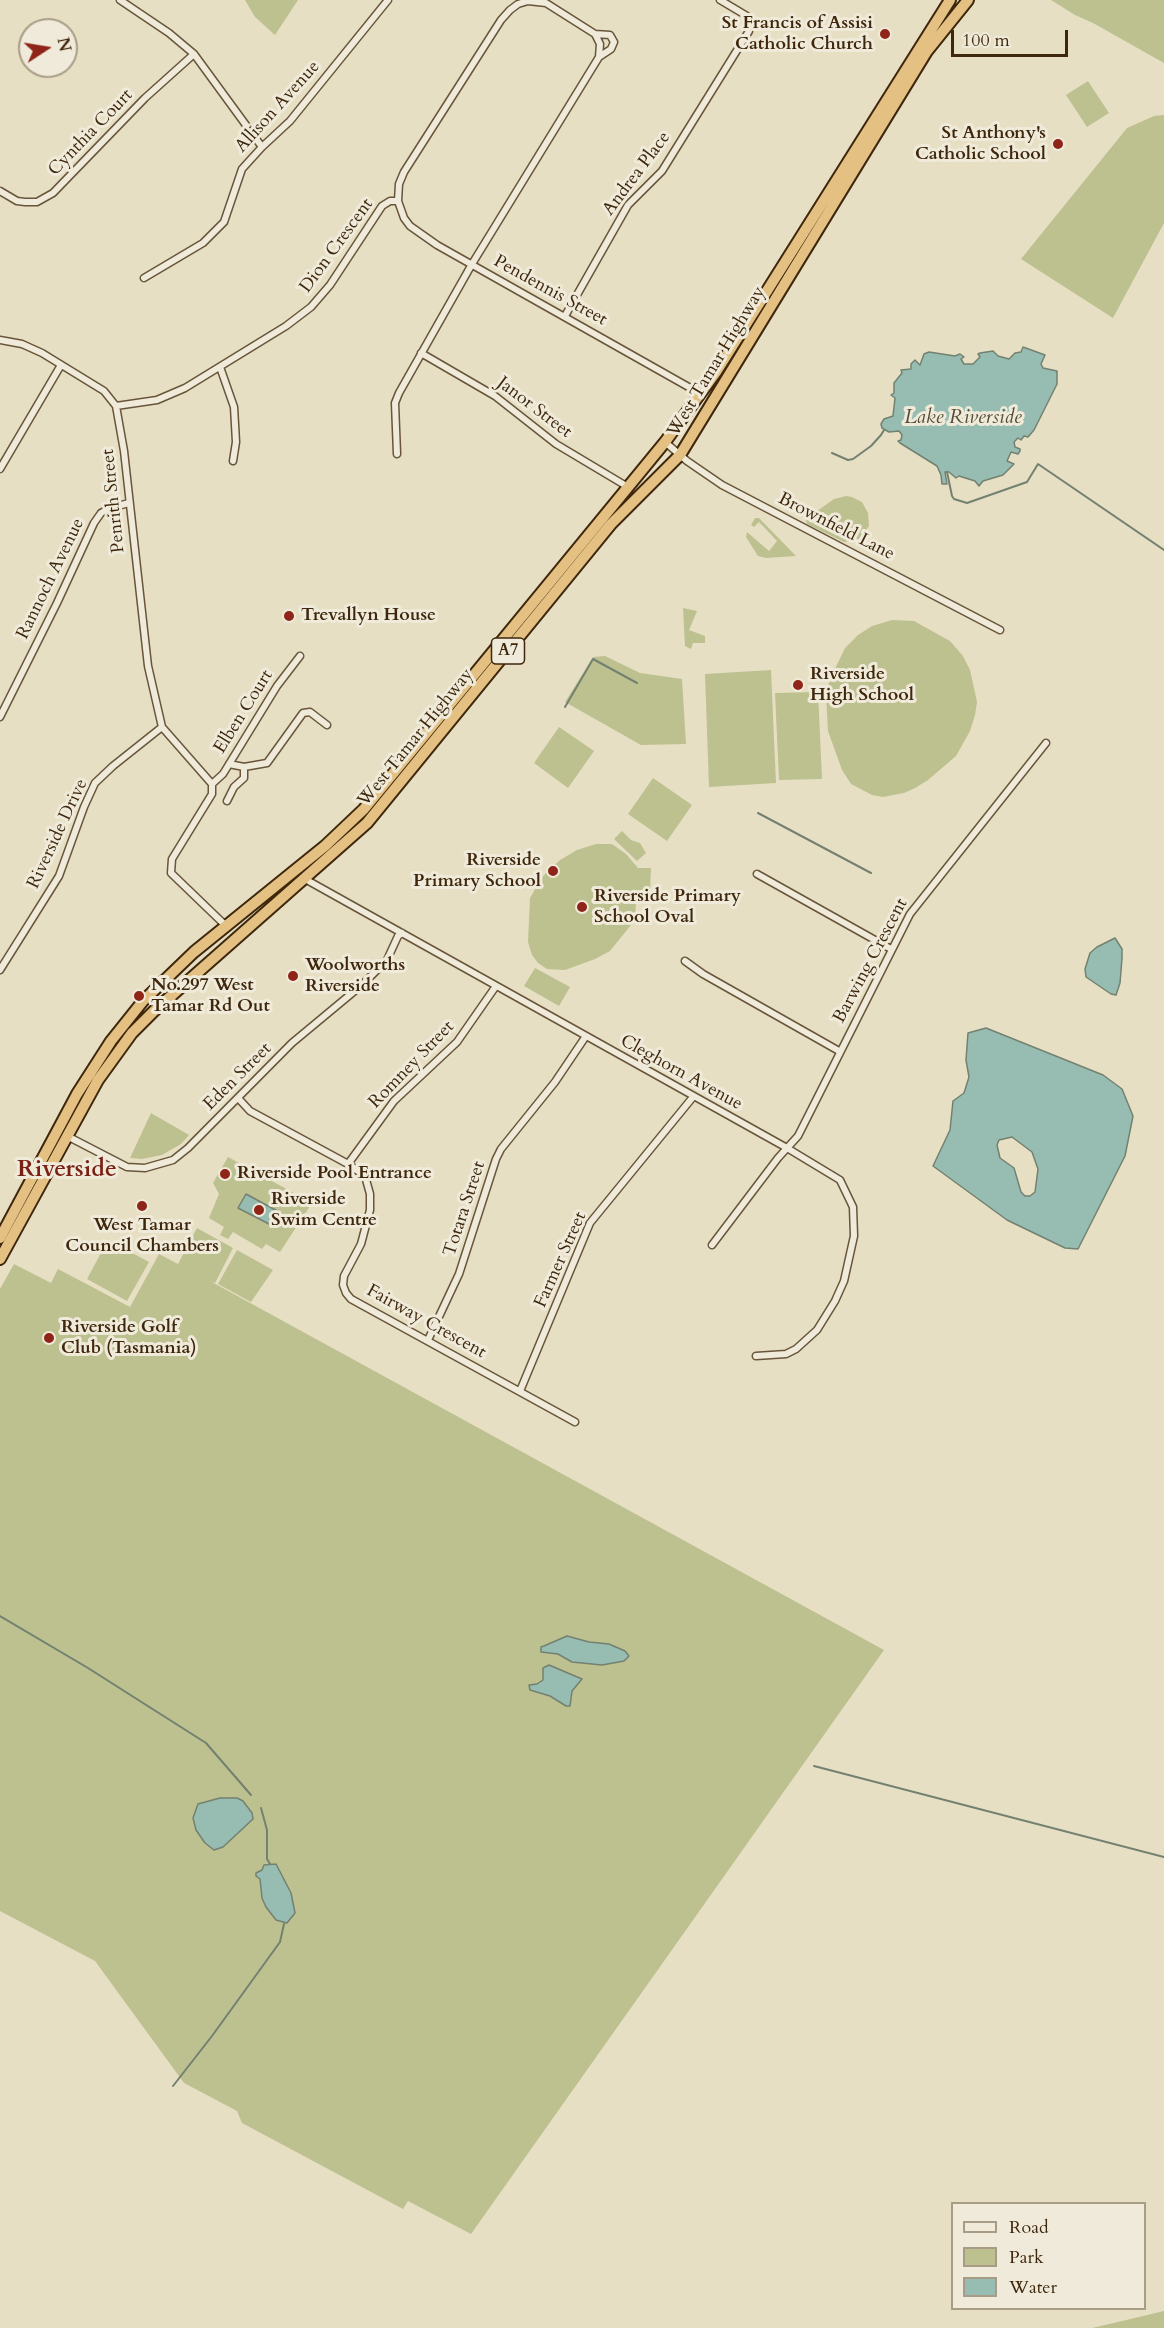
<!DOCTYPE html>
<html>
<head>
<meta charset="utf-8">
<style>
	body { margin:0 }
	#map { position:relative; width:1164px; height:2328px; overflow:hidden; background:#e7dfc4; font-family:Cardo,serif }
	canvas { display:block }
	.legend { position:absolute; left:951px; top:2202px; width:195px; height:108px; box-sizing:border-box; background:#efead9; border:2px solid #a89c87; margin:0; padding:8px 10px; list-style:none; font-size:18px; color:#3e270c }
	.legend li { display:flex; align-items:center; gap:12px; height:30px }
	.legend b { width:30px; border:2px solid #a89c87 }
	.north { position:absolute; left:18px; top:18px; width:60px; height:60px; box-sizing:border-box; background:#efead9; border:2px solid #a89c87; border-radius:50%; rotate:78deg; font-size:16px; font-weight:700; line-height:24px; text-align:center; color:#3e270c }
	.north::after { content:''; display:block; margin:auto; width:21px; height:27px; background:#8f2418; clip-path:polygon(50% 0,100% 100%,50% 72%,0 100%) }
	.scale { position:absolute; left:951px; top:30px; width:117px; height:27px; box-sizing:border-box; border:3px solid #3e270c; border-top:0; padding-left:8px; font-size:18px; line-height:21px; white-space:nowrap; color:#3e270c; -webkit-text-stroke:4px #efead9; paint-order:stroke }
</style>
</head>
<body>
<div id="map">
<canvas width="1164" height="2328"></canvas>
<ul class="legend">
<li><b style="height:8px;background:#efead9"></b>Road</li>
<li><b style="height:16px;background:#bdc08f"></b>Park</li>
<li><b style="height:16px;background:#97bdb2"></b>Water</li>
</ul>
<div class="north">N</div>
<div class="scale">100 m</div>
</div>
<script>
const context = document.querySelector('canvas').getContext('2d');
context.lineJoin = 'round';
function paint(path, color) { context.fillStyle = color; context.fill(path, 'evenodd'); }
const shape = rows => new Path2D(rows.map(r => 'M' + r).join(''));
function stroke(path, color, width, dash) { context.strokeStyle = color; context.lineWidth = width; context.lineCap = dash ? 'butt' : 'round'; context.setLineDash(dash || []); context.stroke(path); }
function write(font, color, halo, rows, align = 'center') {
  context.font = font + ' Cardo,serif'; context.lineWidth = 6; context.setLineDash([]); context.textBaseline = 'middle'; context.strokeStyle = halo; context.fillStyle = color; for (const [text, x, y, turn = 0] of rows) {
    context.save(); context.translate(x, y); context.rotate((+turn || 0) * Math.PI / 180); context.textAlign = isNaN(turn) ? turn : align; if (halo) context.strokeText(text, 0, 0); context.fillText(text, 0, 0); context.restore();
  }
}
const green = shape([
	[245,0,298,0,275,35,255,17],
	[1051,0,1164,0,1164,63,1093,23,1075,15],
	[1088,81,1109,113,1087,127,1066,95],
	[1164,115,1164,223,1113,318,1021,259,1127,128,1154,116],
	[846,496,852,497,862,502,868,513,869,526,859,539,844,542,807,524,806,519,834,499],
	[755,518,759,518,796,556,766,558,758,556,746,537,747,532,769,551,777,541,759,522,754,527,751,525],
	[683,608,697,611,689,630,705,636,705,643,693,643,691,649,685,646],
	[892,620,914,621,950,641,963,656,970,670,977,702,975,715,970,731,956,756,928,780,915,788,904,793,883,797,872,795,851,784,842,770,828,731,826,694,830,679,845,648,858,635,872,626],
	[605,656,640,673,682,679,686,744,641,745,565,702,593,657],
	[771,670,776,783,709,787,705,674],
	[818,692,822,779,779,780,775,693],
	[559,727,594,751,568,788,534,763],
	[653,778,692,805,667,841,628,814],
	[622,831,631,840,640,843,646,853,637,861,614,839],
	[596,844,612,844,626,854,638,868,651,868,650,894,646,894,643,900,636,900,635,920,610,951,595,959,565,970,547,969,538,963,532,955,528,942,530,898,542,877,560,860,577,850],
	[535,968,570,987,559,1006,524,986],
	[151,1113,189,1135,181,1144,162,1155,142,1159,130,1158],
	[228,1157,312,1203,280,1252,266,1244,262,1249,233,1232,228,1239,220,1235,224,1227,209,1218,219,1194,213,1183],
	[197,1228,233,1248,215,1283,210,1281,884,1650,471,2234,408,2201,403,2209,242,2123,237,2111,184,2083,95,1961,0,1911,0,1289,14,1264,51,1283,58,1269,130,1307,159,1254,178,1264],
	[108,1240,149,1262,127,1301,87,1279],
	[237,1250,273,1270,251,1302,218,1284],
	[1164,2311,1164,2328,1092,2328,1139,2317]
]);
const water = shape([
	[1023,347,1045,355,1041,364,1043,368,1057,371,1057,384,1034,430,1028,437,1024,436,1021,440,1018,438,1014,442,1015,447,1020,449,1020,451,1018,454,1011,452,1007,461,1014,464,1003,475,983,481,979,486,975,481,959,476,956,478,949,472,945,472,947,484,942,484,941,475,937,466,900,443,898,441,901,440,902,435,899,431,889,432,882,428,881,424,884,419,893,416,895,398,891,395,894,393,894,383,902,373,901,370,911,369,911,364,915,360,920,365,924,354,929,352,955,356,960,354,964,357,961,359,964,364,973,364,980,357,978,354,980,353,993,351,998,356,1009,359,1015,353,1021,352,1023,347],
	[1115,938,1122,949,1122,958,1120,983,1116,995,1111,994,1086,977,1085,969,1090,953,1097,947,1115,938],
	[986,1028,1103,1075,1122,1089,1133,1116,1125,1156,1078,1249,1065,1248,1007,1220,933,1166,950,1130,953,1101,964,1093,969,1077,966,1060,968,1033,986,1028],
	[1012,1137,1032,1152,1038,1169,1035,1192,1030,1196,1025,1196,1021,1192,1014,1168,1000,1158,997,1145,999,1140,1012,1137],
	[246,1194,281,1213,273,1226,238,1208,246,1194],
	[567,1636,589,1642,609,1644,625,1651,629,1656,624,1661,602,1665,572,1662,558,1654,541,1652,541,1647,544,1646,567,1636],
	[549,1665,582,1679,572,1691,570,1706,566,1706,550,1696,530,1690,529,1685,537,1684,543,1680,543,1668,549,1665],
	[220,1798,237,1798,243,1801,252,1813,253,1819,223,1847,214,1850,205,1843,196,1830,193,1818,198,1804,220,1798],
	[276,1864,291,1893,295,1913,287,1923,276,1920,266,1907,262,1898,260,1879,256,1876,256,1873,262,1870,264,1865,276,1864]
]);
const stream = shape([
	[832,453,848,460,853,459,871,446,881,435,884,430],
	[947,472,952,496,954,499,967,503,1027,482,1038,464,1164,550],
	[565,707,593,659,637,683],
	[758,813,871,873],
	[0,1616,88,1668,206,1743,251,1795],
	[814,1766,1164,1857],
	[261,1808,267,1830,267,1859,270,1864],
	[173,2086,212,2036,280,1942,284,1924]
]);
const minor = shape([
	[120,0,169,33,194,54,262,147],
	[595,34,610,35,614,42,611,49,599,57],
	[0,191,17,201,25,202,37,202,53,193,145,98,194,54],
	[398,201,404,218,410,226,437,245,701,394],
	[144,278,203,243,224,222,242,169,262,147,290,121,388,0],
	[565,316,628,205,662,171,749,31,750,23,747,16,720,0],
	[0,340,22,344,42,353,104,391,116,406,124,451,148,666,162,727],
	[421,353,495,396,556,444,628,487],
	[220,367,234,407,236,442,233,461],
	[116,406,157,400,185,388,286,326,311,307,330,285,382,206,390,201,398,201,399,184,404,172,501,20,510,10,518,4,528,1,546,3,595,34,600,44,599,57,472,264,399,393,395,403,397,454],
	[665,442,687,461,722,485,1000,630],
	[0,469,61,365],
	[0,717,57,603,94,523,101,513,110,508,129,503],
	[229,764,244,767,267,763,303,713,310,712,327,725],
	[212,784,223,774,277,686,300,656],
	[227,801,234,787,244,778,244,767],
	[757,874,891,949],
	[305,879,787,1148,840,1180,853,1207,854,1236,844,1281,835,1301,817,1330,796,1349,786,1354,756,1356],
	[685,961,703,974,839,1051],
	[0,970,59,876,84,807,95,783,113,766,162,727,212,784,212,794,172,859,171,873,225,925],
	[238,1098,250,1111,348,1164,365,1176,370,1194,370,1210,361,1244,344,1276,343,1285,346,1293,351,1299,575,1422],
	[67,1136,127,1167,145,1168,173,1160,188,1148,292,1043,363,984,387,960,398,936,402,933],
	[348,1164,394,1101,457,1042,496,986],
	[712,1245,778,1158,798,1136,910,914,1046,743],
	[428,1340,459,1274,496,1159,501,1149,555,1082,586,1036],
	[520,1391,590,1223,693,1097]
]);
const trunk = shape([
	[0,1238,77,1094,111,1041,143,1001,194,952,325,846,364,809,665,442,716,372,950,0],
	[0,1259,98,1080,132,1033,154,1011,367,823,611,524,680,455,927,51,968,0]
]);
const markers = [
	[885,34,6,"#8f2418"],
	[1058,144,6,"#8f2418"],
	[289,616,6,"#8f2418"],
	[798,685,6,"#8f2418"],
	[553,871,6,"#8f2418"],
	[582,907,6,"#8f2418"],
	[293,976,6,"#8f2418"],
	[139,996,6,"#8f2418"],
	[225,1174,6,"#8f2418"],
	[142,1206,6,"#8f2418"],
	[259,1210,6,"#8f2418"],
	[49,1338,6,"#8f2418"]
];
const shields = [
	[508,651,33]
];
const shieldNames = [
	["A7",508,651]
];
const poiNames = [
	["St Francis of Assisi",873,24,"right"],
	["Catholic Church",873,45,"right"],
	["St Anthony's",1046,134,"right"],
	["Catholic School",1046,155,"right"],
	["Trevallyn House",301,616],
	["Riverside",810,675],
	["High School",810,696],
	["Riverside",541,861,"right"],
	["Primary School",541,882,"right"],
	["Riverside Primary",594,897],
	["School Oval",594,918],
	["Woolworths",305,966],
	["Riverside",305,987],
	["No.297 West",151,986],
	["Tamar Rd Out",151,1007],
	["Riverside Pool Entrance",237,1174],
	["Riverside",271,1200],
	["Swim Centre",271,1221],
	["West Tamar",142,1226,"center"],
	["Council Chambers",142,1247,"center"],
	["Riverside Golf",61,1328],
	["Club (Tasmania)",61,1349]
];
const streetNames = [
	["Allison Avenue",278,107,-48],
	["Cynthia Court",91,133,-46],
	["Andrea Place",637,174,-53],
	["Dion Crescent",337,246,-54],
	["Pendennis Street",550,291,29],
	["West Tamar Highway",717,362,-59],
	["Janor Street",534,408,37],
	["Penrith Street",114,501,-96],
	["Brownfield Lane",836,527,27],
	["Rannoch Avenue",51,579,-64],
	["Elben Court",244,712,-58],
	["West Tamar Highway",416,738,-51],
	["Riverside Drive",58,834,-65],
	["Barwing Crescent",871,961,-62],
	["Romney Street",412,1065,-46],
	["Cleghorn Avenue",681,1073,29],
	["Eden Street",238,1077,-45],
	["Totara Street",465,1209,-72],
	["Farmer Street",561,1260,-66],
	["Fairway Crescent",426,1322,29]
];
const waterNames = [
	["Lake Riverside",963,418]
];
const districtNames = [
	["Riverside",67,1170]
];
paint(green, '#bdc08f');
paint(water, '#97bdb2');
stroke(water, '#738170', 1.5);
stroke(stream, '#738170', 2);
stroke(minor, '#68553a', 9);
stroke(trunk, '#3e270c', 14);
stroke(minor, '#efead9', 6);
stroke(trunk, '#e4c082', 10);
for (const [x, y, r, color] of markers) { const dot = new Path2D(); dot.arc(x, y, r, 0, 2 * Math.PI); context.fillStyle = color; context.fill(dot); stroke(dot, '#efead9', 2); }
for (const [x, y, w] of shields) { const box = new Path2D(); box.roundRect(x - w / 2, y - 13, w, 26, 4.5); context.fillStyle = '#efead9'; context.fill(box); stroke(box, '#3e270c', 1.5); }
write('bold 16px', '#3e270c', null, shieldNames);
write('bold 18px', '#3e270c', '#efead9', poiNames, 'left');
write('18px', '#3e270c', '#efead9', streetNames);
write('italic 20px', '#544c36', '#efead9', waterNames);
write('bold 24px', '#7a1f14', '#efead9', districtNames);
</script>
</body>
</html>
